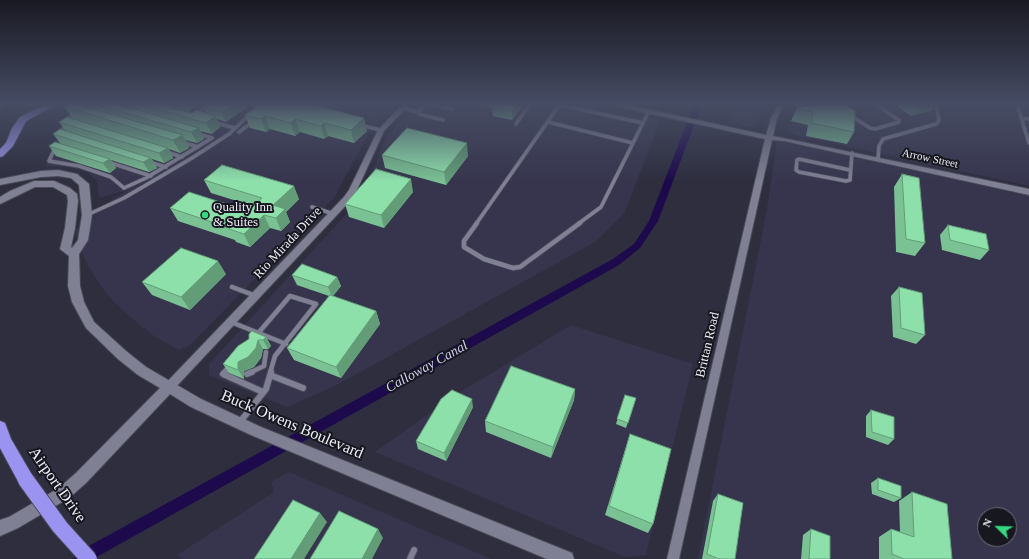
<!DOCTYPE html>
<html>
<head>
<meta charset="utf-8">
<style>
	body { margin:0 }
	#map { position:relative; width:1029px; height:559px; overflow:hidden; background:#2e2e3f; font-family:"Times New Roman",serif }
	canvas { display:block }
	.north { position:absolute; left:977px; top:507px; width:40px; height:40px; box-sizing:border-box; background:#17171f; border:1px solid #6c6d76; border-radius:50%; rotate:293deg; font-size:11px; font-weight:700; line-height:16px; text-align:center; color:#ecedf8 }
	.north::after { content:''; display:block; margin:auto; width:14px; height:18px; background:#32d882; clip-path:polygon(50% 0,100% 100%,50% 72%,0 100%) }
</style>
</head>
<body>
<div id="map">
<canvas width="1029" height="559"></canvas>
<div class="north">N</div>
</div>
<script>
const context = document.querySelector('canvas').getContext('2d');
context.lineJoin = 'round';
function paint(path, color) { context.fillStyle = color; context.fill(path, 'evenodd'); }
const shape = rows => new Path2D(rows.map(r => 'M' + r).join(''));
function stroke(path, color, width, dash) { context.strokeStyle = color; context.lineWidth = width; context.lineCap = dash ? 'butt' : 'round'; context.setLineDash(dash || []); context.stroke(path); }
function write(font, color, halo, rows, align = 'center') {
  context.font = font + ' "Times New Roman",serif'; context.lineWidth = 4; context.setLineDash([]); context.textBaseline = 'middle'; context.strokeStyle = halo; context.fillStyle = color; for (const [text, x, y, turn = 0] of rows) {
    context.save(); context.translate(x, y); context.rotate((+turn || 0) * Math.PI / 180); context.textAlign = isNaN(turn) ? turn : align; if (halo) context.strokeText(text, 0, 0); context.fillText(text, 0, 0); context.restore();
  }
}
const built = shape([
	[73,104,396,104,371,129,334,198,190,345,179,350,154,336,129,316,112,300,98,282,88,265,80,248,75,230,95,218,92,212,128,190,99,198,97,181,87,172,70,167,46,166,70,107],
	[417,104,588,104,660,121,624,214,595,242,335,386,287,407,209,375,209,364,360,199,367,185,385,140,393,128],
	[737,104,764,104,755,126,749,127,729,122],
	[799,104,1029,104,1029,186,794,135,787,130,791,118],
	[777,141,1029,196,1029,559,698,559,767,209],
	[985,515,1009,515,1009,539,985,539],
	[571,325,693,364,646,555,625,557,375,452,460,392],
	[289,472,491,559,182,559,177,555,274,492,271,482]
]);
const canal = shape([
	[696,104,704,104,699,112,658,221,640,248,619,265,93,559,74,559,76,553,613,259,634,244,649,221,691,112,696,104]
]);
const serviceFar2 = shape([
	[252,104,259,106],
	[426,104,418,112,419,114,443,120],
	[430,104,452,109],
	[794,104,808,107,819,104],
	[1017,104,1029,143],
	[560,105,643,123,601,207,578,224],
	[403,108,418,112],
	[850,115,870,128,875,129,899,122,899,120,875,104],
	[198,116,198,113,210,104],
	[1021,118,1029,119],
	[213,122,235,128],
	[548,122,633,143],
	[643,123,649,111],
	[516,124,530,104],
	[360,125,381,130],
	[239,132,254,121],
	[61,135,66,121,85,104],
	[182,142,198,147],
	[55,148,49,161,79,166,111,177,124,188],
	[167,152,182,157],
	[878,159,879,146,883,139,936,124,939,121,936,104],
	[108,162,151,176],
	[149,162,166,167],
	[850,170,799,159,797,160,796,170,799,172,846,181,850,180,852,153],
	[124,188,146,178,212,138,196,133],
	[312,207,334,214],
	[87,215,124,198,192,158,229,134,250,114],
	[476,224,560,104]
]);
const serviceFar1 = shape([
	[477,223,464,241,464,247,484,259,513,268,520,267,580,223],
	[232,287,256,296],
	[231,322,286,344],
	[254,338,290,296,316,304,275,356,270,373],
	[224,373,230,364],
	[249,373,264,366,266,352]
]);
const service = shape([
	[225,372,223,374,263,392],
	[247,374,252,372],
	[270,375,303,388],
	[240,422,266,389,271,372],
	[410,559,414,550]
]);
const minor = shape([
	[403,104,410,104,384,131,357,190,350,201,173,390,169,392,165,390,164,387,165,384,344,197,349,190,378,130,403,104],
	[612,104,624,104,766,135,771,118,778,104,784,104,777,118,773,136,1029,189,1029,195,784,141,772,140,679,559,667,559,765,139,615,106,612,104]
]);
const secondary = shape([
	[58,170,77,174,89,184,92,215,88,240,79,254,80,286,84,302,94,322,126,351,146,367,201,399,261,427,572,553,574,559,547,559,251,435,191,407,170,394,86,483,69,498,18,528,0,536,0,520,9,517,59,488,76,473,160,388,138,375,118,359,86,328,72,302,68,286,69,256,60,249,65,228,68,201,67,195,53,187,35,187,0,204,0,197,10,191,34,181,54,181,70,188,77,194,78,201,75,228,71,247,72,248,78,240,82,215,79,185,71,178,58,176,41,177,0,185,0,179,41,171,58,170]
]);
const motorway = shape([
	[0,104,6,104,0,108,0,104],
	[46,104,57,104,26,121,13,146,3,156,0,157,0,149,6,143,12,128,20,117,46,104],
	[0,421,5,423,11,439,32,475,34,480,32,485,26,488,20,485,0,448,0,421]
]);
const motorwayBridge = shape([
	[26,480,60,527,89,559]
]);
const wall = shape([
	[80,104,199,104,187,112,192,113,206,113,203,107,247,107,226,122,217,119,220,127,212,134,200,131,204,139,197,143,185,140,189,148,180,153,169,149,173,158,164,163,152,159,157,168,149,172,111,160,116,168,110,173,56,156,49,146,60,143,53,134,66,131,59,122,73,119,64,106,81,105],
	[261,104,367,131,354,143,328,136,324,139,300,132,295,136,270,129,266,132,250,128,245,115],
	[473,104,524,104,512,120,493,116,492,108],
	[815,104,854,132,847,144,806,136,808,125,791,121,797,108],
	[894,104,936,104,932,110,911,116],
	[382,155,468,156,446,185,385,168],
	[902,174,925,243,915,256,896,252,894,187],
	[204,180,299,199,286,212,290,222,281,231,270,228,250,247,236,242,235,240,178,221,170,208,248,211,253,206,211,193],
	[413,192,384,228,349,217,345,204],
	[948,225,989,250,980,260,942,250,940,235],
	[226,274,190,310,152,295,142,282],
	[292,275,337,277,341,286,333,296,376,311,380,324,341,378,294,360,287,348,329,296,297,285],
	[899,287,925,335,916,344,893,337,891,296],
	[266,337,271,346,268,349,263,349,261,358,254,367,244,371,244,379,229,373,223,364,238,346],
	[575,389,574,400,551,458,486,432,485,421],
	[625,395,636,398,626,428,616,424],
	[473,407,446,461,418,449,416,441],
	[871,410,894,439,888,445,866,437,866,416],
	[630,434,653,524,648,533,605,515],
	[878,478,901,498,894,502,872,494,871,483],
	[912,492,952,559,879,559,879,537,891,529,900,532,899,501],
	[718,494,735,559,702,559,713,501],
	[811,529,830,559,801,559,803,535]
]);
const shadedWall = shape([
	[178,104,199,104,182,116,172,108],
	[233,104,246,104,247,107,226,122,222,112],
	[518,104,524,104,512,120,512,111],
	[925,104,936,104,932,110,911,116,917,106],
	[215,116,220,127,212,134,206,123],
	[265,116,270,129,266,132,261,119],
	[364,118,367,131,354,143,351,130],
	[295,119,300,132,295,136,291,123],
	[324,123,328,136,324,139,321,126],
	[199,128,204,139,197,143,191,132],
	[183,135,189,148,180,153,173,140],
	[467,143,468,156,446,185,444,172],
	[168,148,173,158,164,163,159,153],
	[151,158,157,168,149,172,143,162],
	[110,159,116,168,110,173,103,163],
	[411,179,413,192,384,228,381,215],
	[294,186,299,199,286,212,290,222,281,231,276,218,273,205],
	[264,215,270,228,250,247,244,234],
	[218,261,226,274,190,310,181,297],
	[337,277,341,286,332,297,328,287],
	[376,311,380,324,341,378,336,367],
	[266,337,271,346,268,349,263,340],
	[258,340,263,349,261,358,254,367,244,371,244,379,238,370,238,362],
	[575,389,574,400,551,458,553,447],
	[472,399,473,407,446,461,444,453],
	[320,513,327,522,304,559,291,559],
	[378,529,383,538,372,559,362,559]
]);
const building = shape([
	[67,104,76,104,183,135,173,140,64,106,67,104],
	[95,104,117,104,199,128,191,132,95,104],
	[140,104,178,104,172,108,192,113,196,110,215,116,206,123,140,104],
	[207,104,233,104,222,112,203,107,207,104],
	[261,104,310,104,364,118,351,130,324,123,321,126,295,119,291,123,265,116,261,119,245,115,261,104],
	[494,104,518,104,512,111,492,106,494,104],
	[815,104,844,104,855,111,854,132,812,123,813,112,797,108,815,104],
	[914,104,925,104,917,106,914,104],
	[67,117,168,148,159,153,59,122,67,117],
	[407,128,467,143,444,172,382,155,407,128],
	[60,129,151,158,143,162,53,134,60,129],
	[55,142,110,159,103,163,49,146,55,142],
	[222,165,294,186,273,205,285,209,276,218,264,215,244,234,229,229,230,228,170,208,189,192,248,211,262,198,204,180,222,165],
	[376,169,411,179,381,215,345,204,376,169],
	[902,174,919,178,925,243,906,239,902,174],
	[948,225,986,234,989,250,950,240,948,225],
	[181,248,218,261,181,297,142,282,181,248],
	[302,264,337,277,328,287,292,275,302,264],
	[899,287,922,293,925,335,901,328,899,287],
	[330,295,376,311,336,367,287,348,330,295],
	[252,331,266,337,263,340,258,340,256,348,248,357,238,362,238,370,223,364,238,346,249,339,249,334,252,331],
	[511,366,575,389,553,447,485,421,511,366],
	[452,390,472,399,444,453,416,441,441,399,452,390],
	[625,395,636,398,628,423,617,419,625,395],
	[871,410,894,417,894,439,872,432,871,410],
	[630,434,671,449,653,524,609,506,630,434],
	[878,478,901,486,901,498,878,490,878,478],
	[912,492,947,504,952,559,904,559,892,554,891,529,914,537,912,492],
	[718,494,743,503,735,559,719,559,707,554,718,494],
	[293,500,320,513,291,559,254,559,293,500],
	[339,511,378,529,362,559,310,559,339,511],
	[811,529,830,536,830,559,809,559,811,529]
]);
const markers = [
	[205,215,4,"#32d882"]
];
const farStreetnames = [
	["Arrow Street",930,159,12]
];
const poiNames = [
	["Quality Inn",213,208],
	["& Suites",213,223]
];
const streetNames = [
	["Rio Mirada Drive",288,243,-47],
	["Brittan Road",708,345,-77]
];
const waterNames = [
	["Calloway Canal",427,367,-29]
];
const nearStreetnames = [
	["Buck Owens Boulevard",292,425,23],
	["Airport Drive",57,485,55]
];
paint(built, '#36354d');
paint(canal, '#1c0a4c');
stroke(serviceFar2, '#4a4a58', 5);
stroke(serviceFar1, '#4a4a58', 6);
stroke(service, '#4a4a58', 8);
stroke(minor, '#4a4a58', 2);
stroke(secondary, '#4a4a58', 2);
stroke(motorway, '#4a4a58', 2);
stroke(serviceFar2, '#808094', 3.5);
stroke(serviceFar1, '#808094', 4.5);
stroke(service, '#808094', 6);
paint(minor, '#808094');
paint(secondary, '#808094');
paint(motorway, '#9a94f0');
stroke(motorwayBridge, '#4a4a58', 18, []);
stroke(motorwayBridge, '#9a94f0', 16);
paint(wall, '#7ac193');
paint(shadedWall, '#639d78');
paint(building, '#8ee0ab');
stroke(building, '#639d78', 1);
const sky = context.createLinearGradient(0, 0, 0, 182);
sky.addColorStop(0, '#191923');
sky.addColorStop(0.57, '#464c63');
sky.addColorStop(1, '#464c6300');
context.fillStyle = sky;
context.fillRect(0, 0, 1029, 182);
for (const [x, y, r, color] of markers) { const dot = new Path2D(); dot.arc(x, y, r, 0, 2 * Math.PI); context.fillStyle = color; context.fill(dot); stroke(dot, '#17171f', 1.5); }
write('11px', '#ecedf8', '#17171f', farStreetnames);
write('13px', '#ecedf8', '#17171f', poiNames, 'left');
write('13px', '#ecedf8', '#17171f', streetNames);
write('italic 14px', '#cdcdf5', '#17171f', waterNames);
write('16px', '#ecedf8', '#17171f', nearStreetnames);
</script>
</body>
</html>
